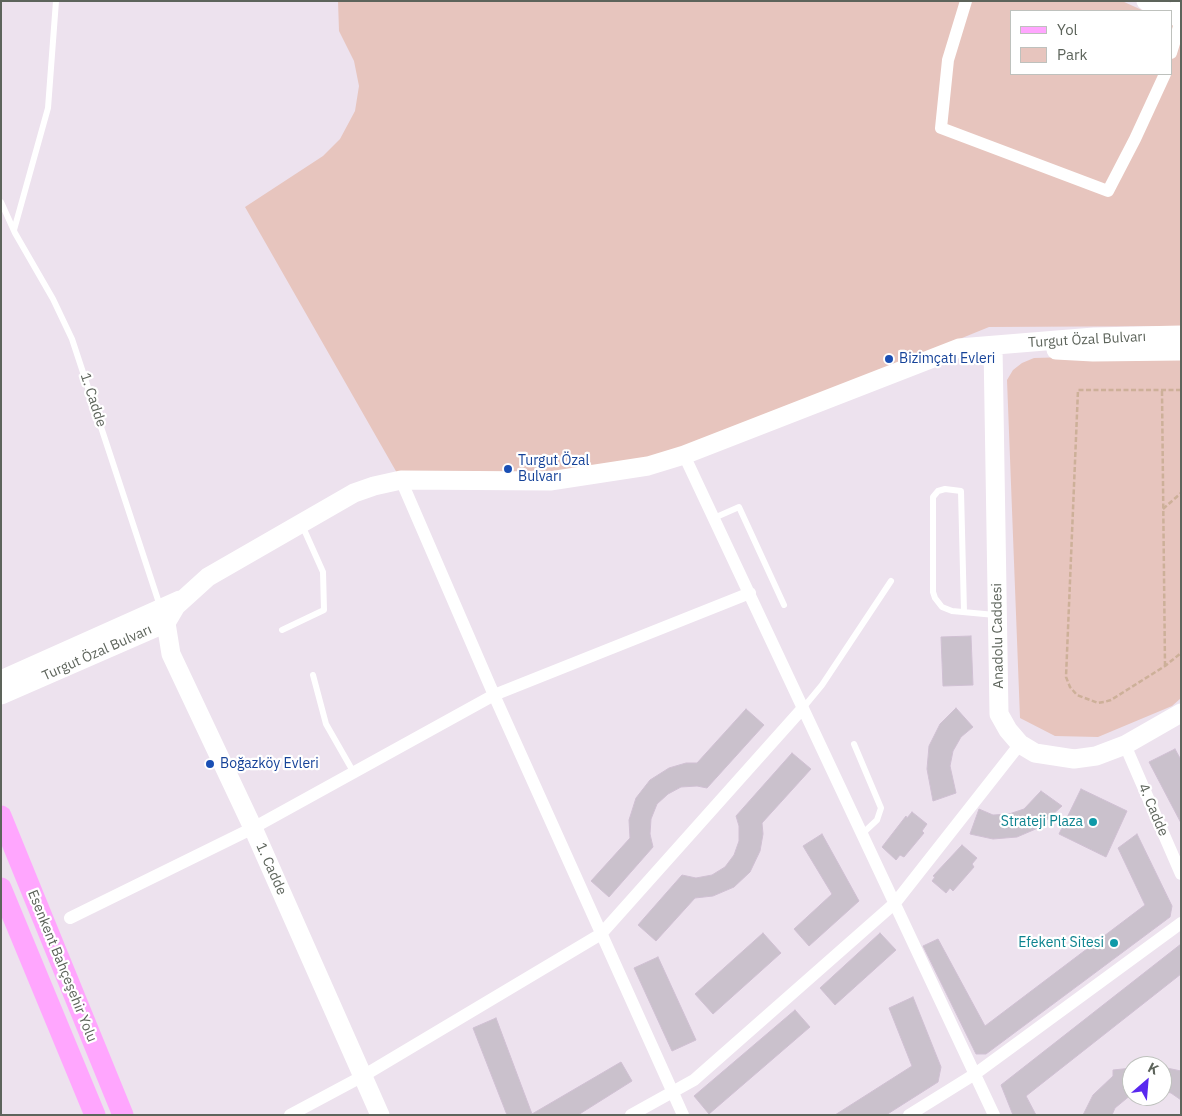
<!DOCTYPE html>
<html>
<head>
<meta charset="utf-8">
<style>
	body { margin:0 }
	#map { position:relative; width:1182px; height:1116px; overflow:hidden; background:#ede2ee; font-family:"IBM Plex Sans",sans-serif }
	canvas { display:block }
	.frame { position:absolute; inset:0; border:2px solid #5d645b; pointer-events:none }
	.legend { position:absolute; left:1010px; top:10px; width:162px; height:65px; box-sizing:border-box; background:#fff; border:1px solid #bec1bd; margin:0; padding:6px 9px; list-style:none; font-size:15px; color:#5d645b }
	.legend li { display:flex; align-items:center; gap:10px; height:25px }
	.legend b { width:25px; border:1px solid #bec1bd }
	.north { position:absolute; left:1122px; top:1056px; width:50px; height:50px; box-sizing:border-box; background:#fff; border:1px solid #bec1bd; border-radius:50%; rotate:27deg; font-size:14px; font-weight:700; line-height:20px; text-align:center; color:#5d645b }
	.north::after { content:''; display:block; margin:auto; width:18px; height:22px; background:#5928ef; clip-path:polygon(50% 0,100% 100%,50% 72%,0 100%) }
</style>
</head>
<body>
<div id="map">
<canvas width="1182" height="1116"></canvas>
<div class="frame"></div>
<ul class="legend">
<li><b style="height:6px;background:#ffa6fe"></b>Yol</li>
<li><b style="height:14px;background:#e7c5be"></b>Park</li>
</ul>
<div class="north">K</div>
</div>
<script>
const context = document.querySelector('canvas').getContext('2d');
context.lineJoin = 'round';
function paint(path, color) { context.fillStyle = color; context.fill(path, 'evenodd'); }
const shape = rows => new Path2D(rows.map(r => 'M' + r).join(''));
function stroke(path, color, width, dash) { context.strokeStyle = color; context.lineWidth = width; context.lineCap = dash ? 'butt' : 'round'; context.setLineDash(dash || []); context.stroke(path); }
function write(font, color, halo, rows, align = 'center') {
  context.font = font + ' "IBM Plex Sans",sans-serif'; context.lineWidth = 4.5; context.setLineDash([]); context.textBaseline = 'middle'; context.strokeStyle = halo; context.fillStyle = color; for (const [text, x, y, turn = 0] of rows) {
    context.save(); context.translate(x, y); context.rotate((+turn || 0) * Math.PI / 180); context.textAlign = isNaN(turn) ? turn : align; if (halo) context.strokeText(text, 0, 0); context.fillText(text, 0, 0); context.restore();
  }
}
const green = shape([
	[338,1,1122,1,1144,11,1011,11,1011,74,1171,74,1171,24,1181,29,1181,326,989,327,648,466,401,480,245,207,323,156,340,139,355,111,359,86,354,61,339,31],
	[1071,357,1181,359,1181,698,1172,706,1098,737,1055,736,1020,718,1007,380,1013,370,1022,363,1034,358]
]);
const building = shape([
	[971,636,973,685,943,686,941,637,971,636],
	[956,708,973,727,961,737,953,751,950,766,956,793,933,801,927,769,929,746,940,724,956,708],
	[746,709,764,725,707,788,697,786,681,787,668,794,657,804,651,819,650,834,653,847,609,897,591,881,630,838,629,820,636,798,650,780,669,768,686,763,697,763,746,709],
	[1175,749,1181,760,1181,823,1149,762,1175,749],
	[792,753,811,769,762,823,763,834,760,851,750,872,734,887,713,896,695,898,656,941,638,925,682,875,696,878,712,875,725,867,734,855,739,841,739,826,736,816,792,753],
	[1081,789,1127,811,1106,857,1059,834,1081,789],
	[1041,791,1062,806,1038,828,1017,837,993,839,970,834,979,809,993,815,1009,814,1024,809,1041,791],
	[912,812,927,824,922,831,924,833,904,857,900,855,896,860,882,847,906,816,907,818,912,812],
	[822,834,859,901,809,946,794,929,832,894,803,846,822,834],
	[1137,834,1172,906,1170,917,986,1054,976,1054,923,946,938,939,985,1026,1145,905,1118,848,1137,834],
	[962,845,977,858,972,864,974,867,953,891,950,888,946,893,932,881,935,877,933,876,962,845],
	[763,933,781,953,713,1014,695,994,763,933],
	[880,933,896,950,835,1005,820,988,880,933],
	[1181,944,1181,974,1026,1096,1036,1115,1013,1115,1001,1085,1181,944],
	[658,957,696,1040,672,1051,634,968,658,957],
	[913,997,941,1067,938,1082,886,1115,835,1115,912,1066,889,1008,913,997],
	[795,1010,810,1027,709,1114,694,1096,795,1010],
	[496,1018,532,1114,621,1062,632,1081,578,1115,507,1115,473,1028,496,1018],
	[1162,1067,1181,1071,1181,1100,1171,1093,1162,1091,1162,1067],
	[1132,1068,1132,1094,1115,1108,1112,1115,1083,1115,1093,1095,1113,1076,1113,1070,1132,1068]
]);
const path = shape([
	[1181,390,1078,390,1066,677,1070,687,1077,695,1098,703,1104,702,1111,700,1165,666,1181,653],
	[1162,391,1165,666],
	[1163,509,1181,493]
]);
const lane = shape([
	[1,202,15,233,53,299,72,339,160,606],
	[14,230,48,108,56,1],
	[714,518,739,507,784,605],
	[964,612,961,491,945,489,938,491,933,497,933,592,935,598,942,607,952,611,995,615],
	[282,630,324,610,323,572,302,525],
	[313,675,326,724,354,773],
	[803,708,822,685,891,581],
	[854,744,881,808,877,820,862,834]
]);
const street = shape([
	[966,1,948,60,941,128,1108,191,1135,139,1165,74],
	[1171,53,1181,20],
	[684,455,994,1115],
	[401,480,494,695,683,1115],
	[1125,745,1181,874],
	[70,918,253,828,494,695,750,593],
	[290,1115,363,1076,601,934,802,709],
	[631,1115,694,1080,895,903,1020,744],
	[909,1115,975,1074,1181,923]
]);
const secondary = shape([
	[1146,1,1166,11],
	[1180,1,1181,2],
	[1171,14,1181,19],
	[993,346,999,714,1008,730,1020,744,1035,753,1074,759,1096,756,1125,745,1181,713],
	[1056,350,1093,352,1181,351],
	[166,623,171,654,253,828,380,1115],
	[1,680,180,600],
	[1,695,166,623,176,606,208,577,354,493,374,486,401,480,550,481,648,466,684,455,959,348,1094,337,1181,335]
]);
const primary = shape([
	[1,816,123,1115],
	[1,888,95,1115]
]);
const markers = [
	[889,359,5,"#1a4fb4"],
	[508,469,5,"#1a4fb4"],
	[210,764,5,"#1a4fb4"],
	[1093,822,5,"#0f9aa8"],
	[1114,943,5,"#0f9aa8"]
];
const streetNames = [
	["Turgut Özal Bulvarı",1087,340,-3],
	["1. Cadde",93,400,72],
	["Anadolu Caddesi",998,636,-91],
	["Turgut Özal Bulvarı",97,653,-24],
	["4. Cadde",1153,810,67],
	["1. Cadde",271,869,66],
	["Esenkent Bahçeşehir Yolu",62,966,68]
];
const transitNames = [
	["Bizimçatı Evleri",899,359],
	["Turgut Özal",518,461],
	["Bulvarı",518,477],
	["Boğazköy Evleri",220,764]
];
const cultureNames = [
	["Strateji Plaza",1083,822],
	["Efekent Sitesi",1104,943]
];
paint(green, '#e7c5be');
paint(building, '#cac1cc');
stroke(building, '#d0c0d3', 1);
stroke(path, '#cdb099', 2.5, [5, 2.5]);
stroke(lane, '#fff', 6);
stroke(street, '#fff', 12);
stroke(secondary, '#fff', 19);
stroke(primary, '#ffa6fe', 21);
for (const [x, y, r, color] of markers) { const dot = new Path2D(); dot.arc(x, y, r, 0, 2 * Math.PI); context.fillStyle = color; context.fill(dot); stroke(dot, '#fff', 2); }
write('14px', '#5d645b', '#fff', streetNames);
write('14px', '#164399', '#fff', transitNames, 'left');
write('14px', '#0d838f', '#fff', cultureNames, 'right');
</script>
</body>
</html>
